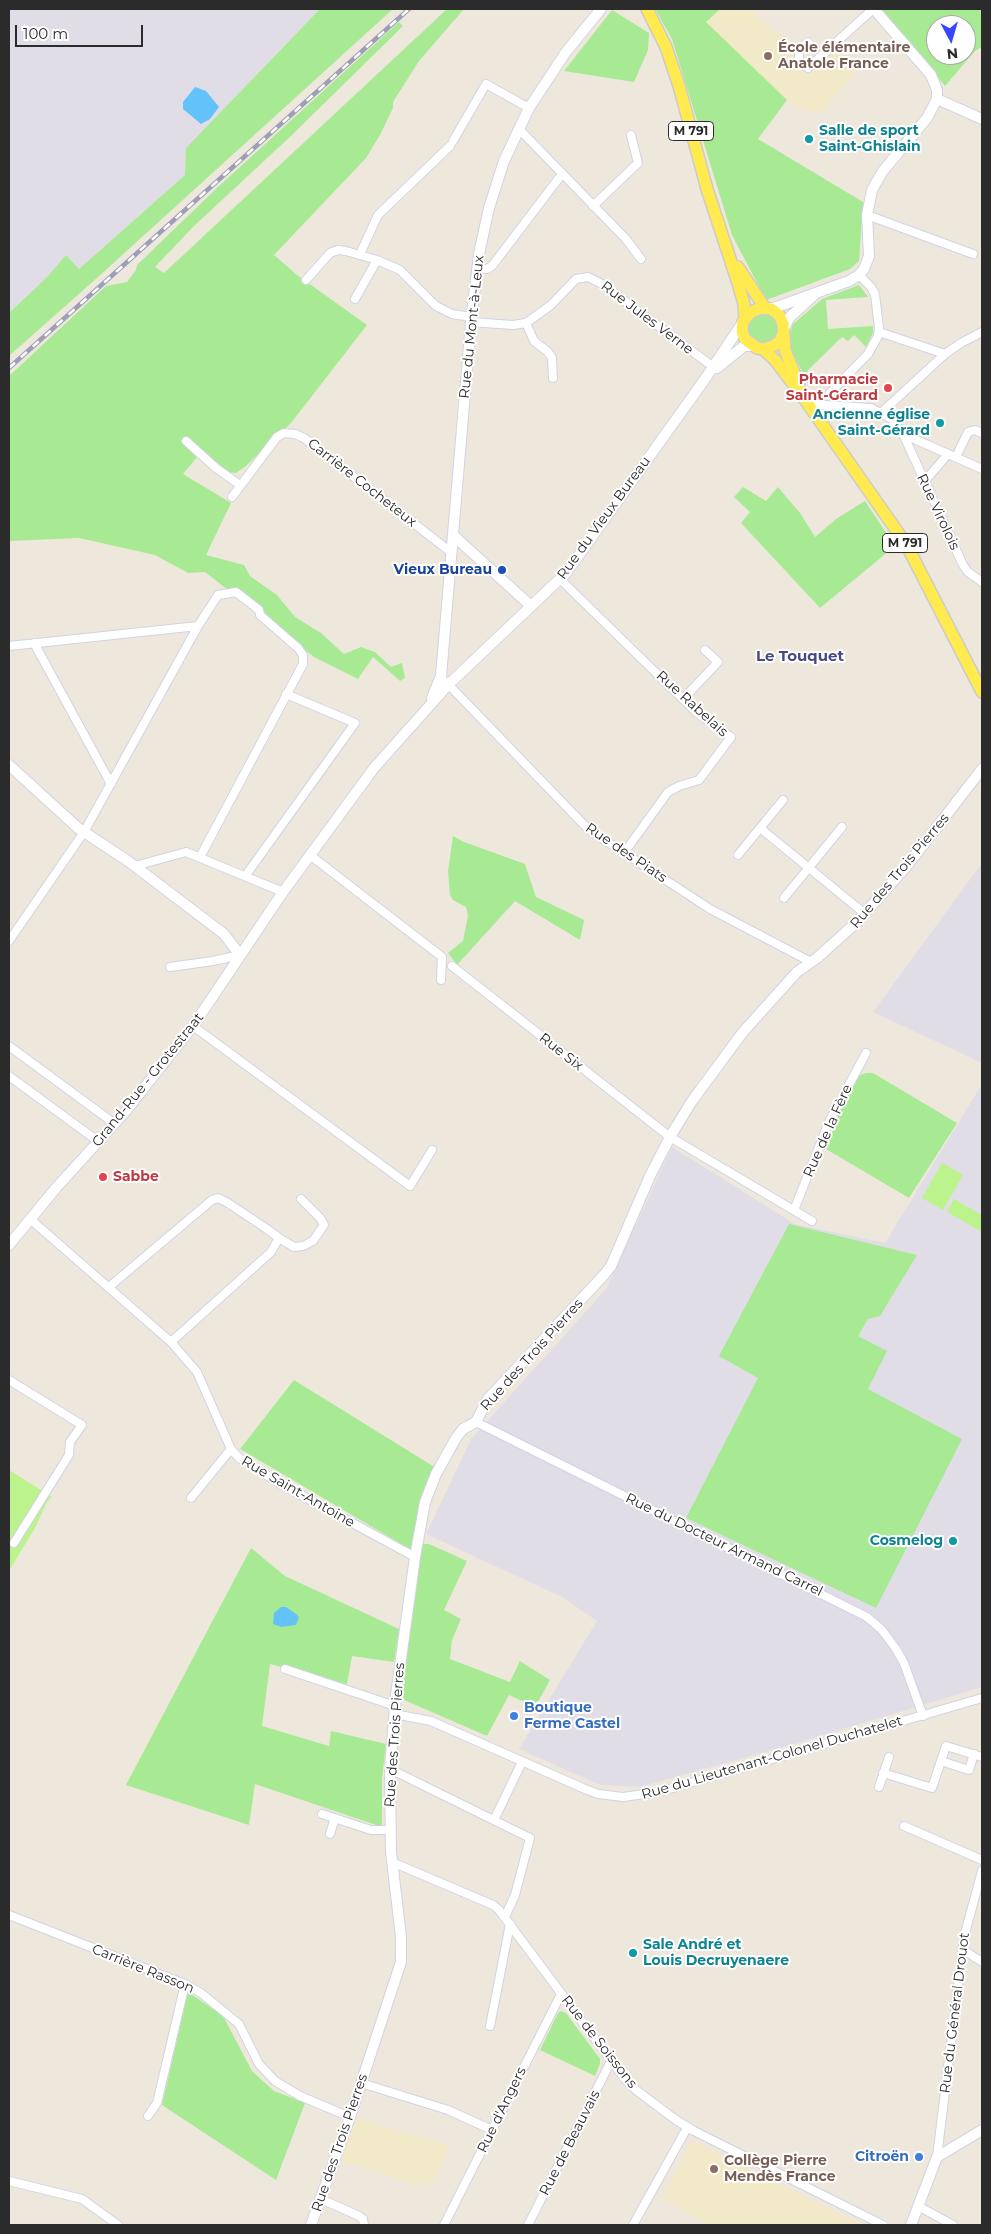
<!DOCTYPE html>
<html>
<head>
<meta charset="utf-8">
<style>
	body { margin:0 }
	#map { position:relative; width:991px; height:2234px; overflow:hidden; background:#eee8dc; font-family:Montserrat,sans-serif }
	canvas { display:block }
	.frame { position:absolute; inset:0; border:10px solid #2b2b2b; pointer-events:none }
	.north { position:absolute; left:926px; top:15px; width:50px; height:50px; box-sizing:border-box; background:#fff; border:1px solid #aaa; border-radius:50%; rotate:174deg; font-size:14px; font-weight:700; line-height:20px; text-align:center; color:#2b2b2b }
	.north::after { content:''; display:block; margin:auto; width:18px; height:22px; background:#3846ff; clip-path:polygon(50% 0,100% 100%,50% 72%,0 100%) }
	.scale { position:absolute; left:15px; top:25px; width:128px; height:22px; box-sizing:border-box; border:2px solid #2b2b2b; border-top:0; padding-left:6px; font-size:15px; line-height:18px; white-space:nowrap; color:#2b2b2b; -webkit-text-stroke:4px #fff; paint-order:stroke }
</style>
</head>
<body>
<div id="map">
<canvas width="991" height="2234"></canvas>
<div class="frame"></div>
<div class="north">N</div>
<div class="scale">100 m</div>
</div>
<script>
const context = document.querySelector('canvas').getContext('2d');
context.lineJoin = 'round';
function paint(path, color) { context.fillStyle = color; context.fill(path, 'evenodd'); }
const shape = rows => new Path2D(rows.map(r => 'M' + r).join(''));
function stroke(path, color, width, dash) { context.strokeStyle = color; context.lineWidth = width; context.lineCap = dash ? 'butt' : 'round'; context.setLineDash(dash || []); context.stroke(path); }
function write(font, color, halo, rows, align = 'center') {
  context.font = font + ' Montserrat,sans-serif'; context.lineWidth = 4; context.setLineDash([]); context.textBaseline = 'middle'; context.strokeStyle = halo; context.fillStyle = color; for (const [text, x, y, turn = 0] of rows) {
    context.save(); context.translate(x, y); context.rotate((+turn || 0) * Math.PI / 180); context.textAlign = isNaN(turn) ? turn : align; if (halo) context.strokeText(text, 0, 0); context.fillText(text, 0, 0); context.restore();
  }
}
const industrial = shape([
	[9,9,320,9,186,148,185,175,79,269,66,255,47,277,9,313],
	[982,863,982,1063,873,1012],
	[982,1084,982,1687,794,1744,640,1787,600,1785,519,1749,597,1621,562,1597,426,1534,471,1439,606,1289,672,1147,795,1224,885,1243]
]);
const education = shape([
	[720,9,752,9,766,24,769,23,771,33,778,31,785,38,794,49,796,64,805,72,807,70,811,74,840,45,856,62,863,64,821,113,797,108,774,89,705,21],
	[356,2118,450,2146,431,2186,418,2183,416,2186,406,2181,341,2161],
	[692,2140,816,2203,864,2225,709,2225,663,2199]
]);
const green = shape([
	[320,9,393,9,98,277,9,356,9,313,47,277,66,255,79,269,185,175,186,148],
	[447,9,464,9,419,61,393,102,393,108,380,135,366,158,274,255,297,275,367,325,291,423,246,466,236,473,228,472,198,456,183,474,231,503,206,555,244,565,250,576,277,595,295,617,321,633,344,654,361,647,375,652,391,667,402,663,405,678,400,681,373,657,358,679,314,657,205,572,188,573,155,555,79,538,9,541,9,376,106,286,127,282,136,270,137,265,219,186,399,22,403,26,292,135,194,226,155,267,164,273],
	[655,9,720,9,706,22,787,100,758,139,863,202,859,261,850,269,766,300,732,235,672,39],
	[880,9,982,9,982,47,975,51,945,86],
	[936,25,966,25,966,55,936,55],
	[612,10,649,33,648,50,634,82,564,71],
	[859,285,868,297,826,300,828,329,873,326,873,333,866,347,854,335,848,341,842,337,807,371,816,379,809,386,789,345,792,325,822,299],
	'748 329a15 15 0 1 1 30 0a15 15 0 1 1-30 0Z',
	[743,487,766,501,778,487,800,513,815,537,836,519,865,501,895,546,820,608,741,523,750,512,734,497],
	[453,836,464,842,525,864,536,897,584,920,580,940,515,901,457,965,448,953,463,941,468,916,466,907,453,900,450,895,448,871],
	[866,1073,873,1073,957,1123,909,1198,826,1149,843,1103,860,1075],
	[789,1224,917,1255,880,1316,868,1319,858,1336,887,1351,868,1389,962,1439,876,1608,686,1518,758,1378,719,1356],
	[294,1380,436,1468,413,1551,240,1449],
	[422,1544,429,1544,467,1561,444,1610,461,1619,452,1640,450,1659,510,1682,520,1661,550,1680,539,1700,534,1704,524,1702,509,1695,487,1736,404,1700,402,1694],
	[251,1548,285,1576,399,1629,394,1662,352,1656,347,1684,270,1664,262,1726,329,1746,331,1731,386,1744,382,1779,382,1827,255,1784,249,1825,126,1785],
	[188,1992,223,2016,252,2071,274,2091,305,2103,276,2180,162,2105],
	[561,2011,566,2013,600,2059,600,2064,595,2076,540,2050,558,2013]
]);
const pitch = shape([
	[942,1163,963,1175,943,1210,922,1198],
	[954,1199,982,1215,982,1232,947,1212],
	[9,1470,52,1497,47,1502,35,1528,9,1571]
]);
const water = shape([
	[195,87,206,91,219,107,210,119,201,124,183,109,183,102],
	[281,1607,286,1607,296,1614,299,1617,296,1625,281,1627,273,1624,274,1613]
]);
const street = shape([
	[808,42,799,50,799,59,808,68,873,9],
	[519,129,626,239,641,259],
	[453,141,486,84,529,108],
	[593,206,638,163,631,135],
	[867,215,973,254],
	[360,254,378,215,450,146],
	[477,268,487,269,492,266,562,174],
	[306,280,330,253,338,250,346,251,377,260,400,270,436,306,452,314,472,317],
	[355,299,377,260],
	[471,322,513,325,526,323,551,305,576,279,588,277,602,284,716,369],
	[526,323,534,341,548,352,552,358,553,378],
	[879,332,945,354],
	[830,393,868,354,878,336,879,328,875,294,871,287,859,275],
	[808,404,871,408,892,419,903,434,963,565,968,572,982,582],
	[882,412,945,354,961,343,982,332],
	[903,434,982,469],
	[186,441,216,468,240,485],
	[956,457,968,432,975,430,982,433],
	[924,482,948,454],
	[232,497,277,437,284,433,295,434,304,438,452,553],
	[560,579,697,713,731,737,699,780,679,786,668,792,624,853],
	[34,643,111,784],
	[9,646,198,626],
	[445,681,588,829,710,909,811,962],
	[683,699,718,662,705,650],
	[760,828,864,913],
	[310,855,442,957,441,980],
	[738,855,783,800],
	[135,866,186,852,283,892],
	[246,875,355,723,286,694],
	[784,898,842,827],
	[9,941,84,832,198,626,218,595,236,592,259,610,260,615,298,648,303,655,303,664,200,857],
	[452,966,670,1137,812,1221],
	[170,967,213,961,240,955],
	[193,1026,410,1186,432,1150],
	[9,1046,115,1124],
	[9,1076,99,1142],
	[794,1210,829,1122,866,1053],
	[30,1219,171,1342,197,1372,231,1449,239,1458,279,1483,415,1557],
	[279,1238,294,1247,303,1246,313,1241,324,1225,321,1219,301,1199],
	[109,1287,212,1200,218,1198,228,1203,267,1229,279,1238,271,1252,171,1342],
	[9,1380,82,1425,70,1442,69,1455,14,1543],
	[476,1422,867,1617,882,1630,896,1649,904,1663,923,1716],
	[191,1498,231,1449],
	[285,1669,395,1706],
	[394,1714,431,1721,585,1789,598,1794,623,1797,659,1792,982,1698],
	[941,1761,969,1770,974,1754],
	[390,1769,530,1838,515,1895,505,1917],
	[883,1773,932,1788,946,1746,982,1757],
	[879,1787,889,1757],
	[322,1814,371,1830,390,1830],
	[494,1820,522,1762],
	[904,1826,982,1860],
	[330,1834,335,1818],
	[392,1862,493,1905,499,1910,625,2079,636,2090,676,2120,694,2131,883,2225],
	[9,1915,185,1984,201,1993,239,2024,259,2064,275,2081,300,2096,350,2117],
	[962,1949,982,1962],
	[490,2026,510,1924],
	[361,2083,448,2110,492,2130],
	[148,2116,157,2103,185,1984],
	[937,2157,964,1937,982,1871],
	[9,2181,82,2199,118,2225],
	[321,2199,359,2216,363,2219,364,2225],
	[918,2206,953,2225],
	[444,2225,561,1994],
	[528,2225,611,2061],
	[633,2225,687,2128]
]);
const secondary = shape([
	[937,99,982,119],
	[768,309,777,307,849,281,859,275,864,269,869,256,867,215,872,190,883,171,927,118,937,99,937,90,931,75,874,9],
	[784,329,789,318,814,295],
	[717,368,744,346,753,346],
	[454,536,531,606],
	[432,698,441,676,471,322,479,254,489,208,504,161,529,108,566,52,601,9],
	[9,765,78,828,128,861,224,934,240,955],
	[9,1245,56,1188,125,1112,193,1026,283,892,374,768,448,685,566,573,705,379,743,322],
	[311,2225,350,2117,401,1962,401,1937,391,1852,390,1769,396,1695,415,1557,425,1502,436,1474,456,1438,463,1429,476,1422,487,1400,604,1275,611,1266,650,1176,670,1137,692,1101,743,1032,797,972,817,958,857,922,906,867,982,769],
	[911,2225,937,2157,982,2130]
]);
const primary = shape([
	[647,9,666,47,679,86,707,189,738,283,744,304,745,319],
	[738,267,765,308],
	[783,333,780,341,773,346,763,349,757,348,745,339,742,331,743,322,750,313,760,308,771,309,779,315,783,324,785,350,799,385],
	[763,349,775,360,808,404,906,544,982,692]
]);
const rail = shape([
	[9,368,409,9]
]);
const markers = [
	[768,56,5,"#8d6e63"],
	[809,139,5,"#0f9aa8"],
	[888,388,5,"#e0444e"],
	[940,423,5,"#0f9aa8"],
	[502,570,5,"#1a4fb4"],
	[103,1177,5,"#e0444e"],
	[953,1541,5,"#0f9aa8"],
	[514,1716,5,"#3f7fe0"],
	[633,1953,5,"#0f9aa8"],
	[919,2157,5,"#3f7fe0"],
	[714,2169,5,"#8d6e63"]
];
const shields = [
	[691,131,45],
	[905,543,45]
];
const shieldNames = [
	["M 791",691,131],
	["M 791",905,543]
];
const educationNames = [
	["École élémentaire",778,48],
	["Anatole France",778,64],
	["Collège Pierre",724,2161],
	["Mendès France",724,2177]
];
const cultureNames = [
	["Salle de sport",819,131],
	["Saint-Ghislain",819,147],
	["Ancienne église",930,415,"right"],
	["Saint-Gérard",930,431,"right"],
	["Cosmelog",943,1541,"right"],
	["Sale André et",643,1945],
	["Louis Decruyenaere",643,1961]
];
const streetNames = [
	["Rue Jules Verne",647,318,37],
	["Rue du Mont-à-Leux",472,327,-84],
	["Carrière Cocheteux",362,483,38],
	["Rue Virolois",938,512,65],
	["Rue du Vieux Bureau",604,518,-54],
	["Rue Rabelais",692,704,42],
	["Rue des Piats",626,853,34],
	["Rue des Trois Pierres",900,871,-50],
	["Rue Six",561,1052,38],
	["Grand-Rue - Grotestraat",148,1080,-51],
	["Rue de la Fère",828,1131,-66],
	["Rue des Trois Pierres",532,1355,-48],
	["Rue Saint-Antoine",298,1492,30],
	["Rue du Docteur Armand Carrel",724,1545,26],
	["Rue des Trois Pierres",395,1735,-86],
	["Rue du Lieutenant-Colonel Duchatelet",772,1758,-16],
	["Carrière Rasson",143,1969,22],
	["Rue du Général Drouot",955,2013,-83],
	["Rue de Soissons",599,2042,52],
	["Rue d'Angers",502,2110,-64],
	["Rue des Trois Pierres",340,2143,-71],
	["Rue de Beauvais",570,2143,-63]
];
const healthNames = [
	["Pharmacie",878,380],
	["Saint-Gérard",878,396],
	["Sabbe",113,1177,"left"]
];
const transitNames = [
	["Vieux Bureau",492,570]
];
const shopNames = [
	["Boutique",524,1708],
	["Ferme Castel",524,1724],
	["Citroën",909,2157,"right"]
];
const neighbourhoodNames = [
	["Le Touquet",800,657]
];
paint(industrial, '#e1dde6');
paint(education, '#f2e9c9');
paint(green, '#a7ea93');
paint(pitch, '#bcf38d');
paint(water, '#64c2fb');
stroke(street, '#d1d2e5', 10);
stroke(secondary, '#d1d2e5', 12);
stroke(primary, '#ccc', 14);
stroke(street, '#fff', 8);
stroke(secondary, '#fff', 10);
stroke(primary, '#ffea50', 11);
stroke(rail, '#9e9fb7', 4.5);
stroke(rail, '#fff', 2.5, [8]);
for (const [x, y, r, color] of markers) { const dot = new Path2D(); dot.arc(x, y, r, 0, 2 * Math.PI); context.fillStyle = color; context.fill(dot); stroke(dot, '#fff', 2); }
for (const [x, y, w] of shields) { const box = new Path2D(); box.roundRect(x - w / 2, y - 9.5, w, 19, 4); context.fillStyle = '#fff'; context.fill(box); stroke(box, '#2b2b2b', 1); }
write('bold 12px', '#2b2b2b', null, shieldNames);
write('bold 14px', '#785e54', '#fff', educationNames, 'left');
write('bold 14px', '#0d838f', '#fff', cultureNames, 'left');
write('14px', '#2b2b2b', '#fff', streetNames);
write('bold 14px', '#be3a42', '#fff', healthNames, 'right');
write('bold 14px', '#164399', '#fff', transitNames, 'right');
write('bold 14px', '#366cbe', '#fff', shopNames, 'left');
write('bold 15px', '#464a81', '#fff', neighbourhoodNames);
</script>
</body>
</html>
